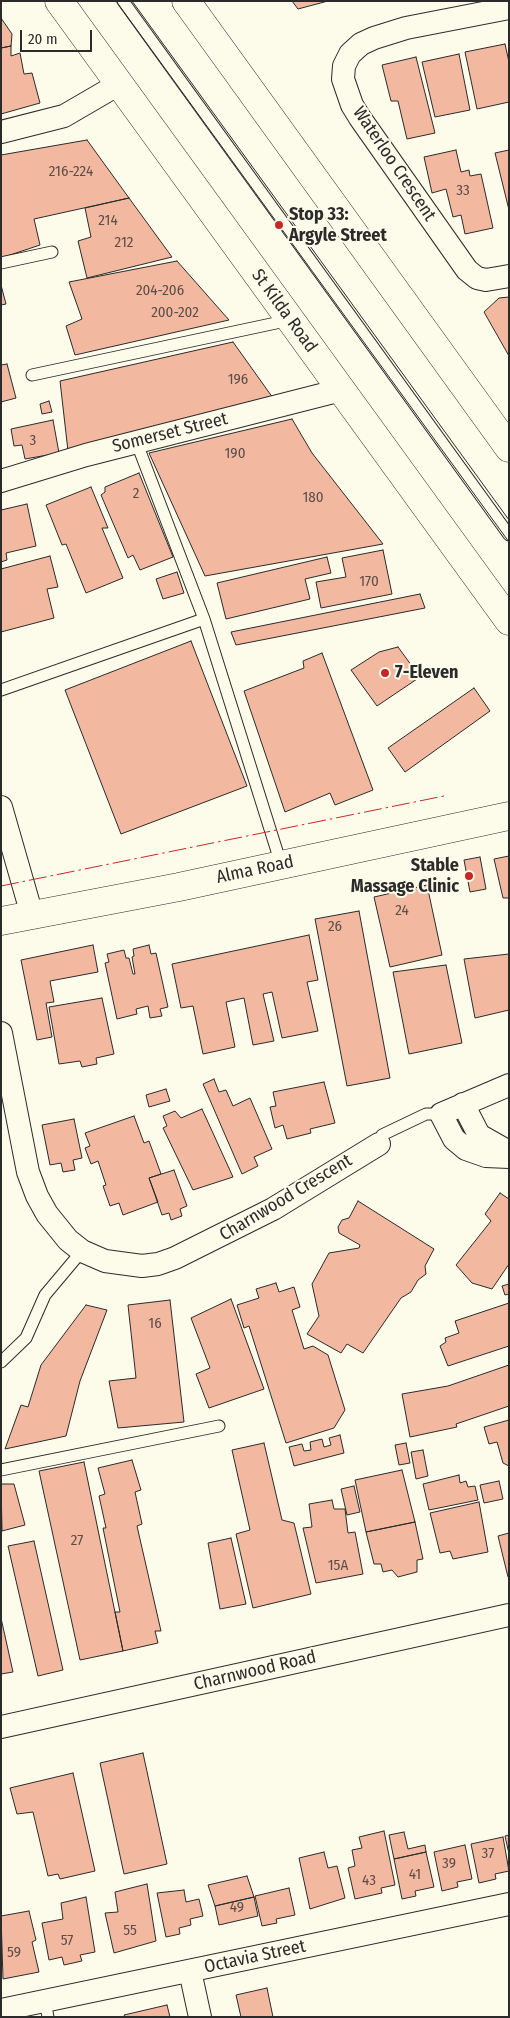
<!DOCTYPE html>
<html>
<head>
<meta charset="utf-8">
<style>
	body { margin:0 }
	#map { position:relative; width:510px; height:2018px; overflow:hidden; background:#fdfbea; font-family:"Fira Sans Condensed",sans-serif }
	canvas { display:block }
	.frame { position:absolute; inset:0; border:2px solid #2b2b2b; pointer-events:none }
	.scale { position:absolute; left:20px; top:30px; width:72px; height:22px; box-sizing:border-box; border:2px solid #2b2b2b; border-top:0; padding-left:6px; font-size:15px; line-height:18px; white-space:nowrap; color:#2b2b2b; -webkit-text-stroke:4px #fdfbea; paint-order:stroke }
</style>
</head>
<body>
<div id="map">
<canvas width="510" height="2018"></canvas>
<div class="frame"></div>
<div class="scale">20 m</div>
</div>
<script>
const context = document.querySelector('canvas').getContext('2d');
context.lineJoin = 'round';
function paint(path, color) { context.fillStyle = color; context.fill(path, 'evenodd'); }
const shape = rows => new Path2D(rows.map(r => 'M' + r).join(''));
function stroke(path, color, width, dash) { context.strokeStyle = color; context.lineWidth = width; context.lineCap = dash ? 'butt' : 'round'; context.setLineDash(dash || []); context.stroke(path); }
function write(font, color, halo, rows, align = 'center') {
  context.font = font + ' "Fira Sans Condensed",sans-serif'; context.lineWidth = 4; context.setLineDash([]); context.textBaseline = 'middle'; context.strokeStyle = halo; context.fillStyle = color; for (const [text, x, y, turn = 0] of rows) {
    context.save(); context.translate(x, y); context.rotate((+turn || 0) * Math.PI / 180); context.textAlign = isNaN(turn) ? turn : align; if (halo) context.strokeText(text, 0, 0); context.fillText(text, 0, 0); context.restore();
  }
}
const building = shape([
	[292,1,328,1,298,9,292,1],
	[1,18,12,34,11,46,1,48,1,18],
	[505,44,509,62,509,102,477,109,465,52,505,44],
	[11,46,11,56,20,53,24,74,32,73,40,103,1,114,1,48,11,46],
	[459,54,470,110,435,117,422,62,459,54],
	[416,57,435,133,407,139,398,101,391,101,382,65,416,57],
	[87,140,129,198,34,219,40,245,1,258,1,155,87,140],
	[456,150,461,172,469,170,470,176,481,174,493,228,465,234,461,215,453,217,446,189,432,193,424,157,456,150],
	[509,150,509,210,495,153,509,150],
	[129,198,172,257,87,278,78,241,91,237,85,208,129,198],
	[177,261,229,320,75,355,66,326,82,319,69,282,177,261],
	[1,285,6,304,1,305,1,285],
	[509,297,509,356,484,312,499,298,509,297],
	[233,342,273,398,68,451,60,381,233,342],
	[7,364,16,398,1,402,1,365,7,364],
	[49,401,52,412,42,414,40,404,49,401],
	[292,419,312,453,383,544,205,576,149,453,292,419],
	[53,420,59,453,25,459,22,445,14,446,11,429,53,420],
	[139,473,173,557,140,570,133,555,128,558,101,495,105,492,105,487,139,473],
	[91,487,108,528,102,528,123,578,86,593,66,544,62,545,46,505,91,487],
	[27,504,36,546,6,553,7,560,1,562,1,510,27,504],
	[383,550,392,594,321,608,316,582,346,577,342,558,383,550],
	[50,556,58,587,47,589,54,618,1,632,1,569,50,556],
	[327,557,331,573,305,579,310,599,226,619,217,583,327,557],
	[177,572,184,593,163,599,156,579,177,572],
	[420,594,425,608,236,645,231,632,420,594],
	[191,641,247,786,121,834,65,690,191,641],
	[398,647,420,677,377,706,351,670,379,652,398,647],
	[322,653,373,790,335,805,330,793,285,812,244,691,304,668,303,661,322,653],
	[474,688,490,711,405,772,388,748,474,688],
	[509,856,509,898,503,898,494,859,509,856],
	[480,857,486,889,470,892,464,860,480,857],
	[427,885,442,955,390,967,374,897,427,885],
	[359,911,390,1078,347,1086,315,919,359,911],
	[309,935,318,980,307,982,318,1031,282,1038,272,992,263,994,274,1041,253,1045,244,998,226,1002,235,1047,203,1054,193,1006,181,1008,172,964,309,935],
	[93,945,98,972,50,981,54,1002,46,1003,52,1037,37,1040,21,960,93,945],
	[149,945,151,954,156,953,168,1007,160,1009,162,1016,150,1018,148,1006,136,1009,137,1014,117,1019,105,963,109,962,107,954,124,950,126,958,129,958,133,974,135,974,132,957,134,956,133,949,149,945],
	[509,954,509,1010,475,1018,464,959,509,954],
	[446,965,462,1043,409,1054,393,972,446,965],
	[102,998,114,1054,96,1058,97,1064,82,1067,80,1061,59,1064,49,1007,102,998],
	[214,1079,219,1092,226,1090,233,1106,250,1098,272,1149,254,1157,258,1166,242,1174,203,1084,214,1079],
	[324,1082,335,1123,310,1129,311,1133,287,1139,283,1125,275,1128,270,1107,276,1106,273,1092,324,1082],
	[166,1089,170,1101,149,1107,146,1095,166,1089],
	[202,1109,233,1177,193,1190,163,1128,167,1126,163,1116,175,1111,181,1118,202,1109],
	[134,1116,144,1143,149,1141,161,1174,149,1178,158,1202,123,1215,119,1203,110,1206,103,1186,106,1185,98,1161,91,1164,85,1148,90,1146,85,1133,134,1116],
	[74,1119,82,1158,73,1160,75,1170,63,1172,61,1163,50,1165,42,1125,74,1119],
	[174,1170,187,1206,180,1209,182,1216,171,1220,169,1213,162,1215,149,1178,174,1170],
	[500,1193,509,1199,509,1264,492,1289,472,1283,456,1265,491,1221,485,1214,500,1193],
	[358,1201,434,1249,425,1266,426,1274,418,1280,411,1292,401,1298,363,1353,347,1344,341,1353,307,1334,319,1316,312,1284,329,1253,359,1248,360,1245,339,1233,338,1227,342,1220,349,1218,358,1201],
	[276,1283,279,1292,294,1287,300,1307,292,1310,304,1349,313,1346,328,1355,345,1410,334,1428,286,1443,249,1326,244,1328,237,1305,259,1298,256,1289,276,1283],
	[509,1284,509,1294,505,1295,502,1286,509,1284],
	[231,1299,264,1389,209,1408,196,1374,210,1368,191,1318,231,1299],
	[170,1300,184,1422,118,1428,109,1381,136,1378,128,1305,170,1300],
	[509,1303,509,1346,448,1366,440,1346,446,1342,445,1338,459,1333,455,1321,509,1303],
	[86,1305,107,1310,80,1381,66,1436,5,1449,21,1405,28,1407,41,1365,86,1305],
	[509,1365,509,1406,456,1424,457,1427,410,1437,402,1394,448,1386,509,1365],
	[509,1420,509,1466,503,1463,497,1442,489,1444,484,1427,509,1420],
	[340,1435,344,1453,294,1466,289,1447,302,1444,304,1451,311,1450,310,1442,322,1439,324,1447,331,1445,329,1438,340,1435],
	[264,1443,282,1520,294,1523,311,1594,253,1608,236,1534,250,1530,232,1450,264,1443],
	[406,1443,410,1463,399,1465,395,1445,406,1443],
	[423,1450,428,1476,416,1479,411,1452,423,1450],
	[132,1460,141,1490,135,1492,142,1524,137,1526,161,1631,155,1631,158,1643,123,1651,115,1612,120,1612,103,1528,106,1528,99,1496,105,1494,98,1468,132,1460],
	[84,1462,123,1651,80,1660,39,1471,84,1462],
	[402,1470,415,1522,366,1532,355,1480,402,1470],
	[459,1475,460,1483,466,1481,468,1487,475,1486,478,1500,429,1510,423,1484,459,1475],
	[499,1481,503,1499,484,1503,480,1485,499,1481],
	[1,1484,14,1484,25,1525,2,1531,1,1484],
	[354,1486,360,1512,347,1515,341,1489,354,1486],
	[332,1500,334,1509,345,1509,348,1533,355,1532,363,1574,316,1583,303,1528,312,1527,309,1504,332,1500],
	[479,1502,488,1552,453,1559,450,1551,440,1553,430,1513,479,1502],
	[415,1522,423,1559,417,1560,417,1572,398,1577,392,1570,383,1572,381,1564,374,1564,366,1532,415,1522],
	[509,1533,509,1577,508,1577,498,1536,509,1533],
	[231,1538,246,1604,220,1609,208,1543,231,1538],
	[34,1541,63,1670,38,1676,8,1546,34,1541],
	[1,1618,13,1672,1,1674,1,1618],
	[143,1753,167,1864,124,1874,100,1763,143,1753],
	[73,1773,95,1871,60,1879,58,1874,48,1876,33,1812,17,1814,10,1788,73,1773],
	[384,1831,395,1885,381,1888,382,1893,355,1899,348,1868,355,1866,352,1850,362,1848,359,1837,384,1831],
	[404,1832,408,1849,425,1845,426,1852,394,1859,389,1835,404,1832],
	[509,1835,509,1854,505,1836,509,1835],
	[503,1837,509,1871,495,1874,496,1879,479,1883,471,1844,503,1837],
	[465,1845,472,1879,457,1882,458,1887,442,1891,434,1852,465,1845],
	[324,1852,328,1868,337,1866,345,1898,310,1909,299,1858,324,1852],
	[426,1852,434,1887,415,1891,416,1896,402,1899,394,1859,426,1852],
	[247,1876,254,1897,215,1906,208,1885,247,1876],
	[147,1884,156,1941,114,1953,105,1913,118,1912,115,1892,147,1884],
	[289,1888,295,1915,276,1919,277,1923,262,1926,255,1896,289,1888],
	[184,1890,186,1902,199,1899,203,1916,190,1919,191,1925,179,1928,180,1934,166,1937,157,1893,184,1890],
	[86,1897,95,1952,80,1955,82,1961,64,1965,62,1957,49,1960,42,1923,63,1919,61,1903,86,1897],
	[254,1897,258,1916,219,1925,215,1906,254,1897],
	[29,1911,36,1940,32,1942,39,1972,3,1979,1,1916,29,1911],
	[267,1988,273,2017,241,2017,236,1995,267,1988],
	[167,2005,170,2017,125,2017,124,2015,167,2005]
]);
const lane = shape([
	[123,1,509,535],
	[1,263,52,252],
	[32,375,290,320],
	[136,441,204,619,281,864],
	[1,690,204,619],
	[379,1144,382,1135,426,1114,441,1114],
	[1,1362,26,1338,45,1295,82,1251],
	[1,1470,219,1426],
	[45,2001,48,2017]
]);
const street = shape([
	[509,8,406,28,374,38,361,44,350,54,344,66,343,79,352,105,360,118,467,270,477,278,486,280,509,276],
	[1,132,64,116,119,84],
	[1,481,86,455,341,390],
	[1,807,32,915],
	[1,1033,28,1172,37,1196,47,1214,68,1240,82,1251,105,1261,142,1266,158,1264,175,1258,273,1209,379,1144],
	[509,1085,441,1114,454,1139,466,1149,486,1156,509,1157],
	[463,1104,479,1135,509,1152],
	[1,1727,509,1615],
	[190,1971,200,2017],
	[1,2010,509,1904]
]);
const secondary = shape([
	[1,921,179,887,509,816]
]);
const highway = shape([
	[59,1,509,621],
	[186,1,509,448]
]);
const tram = shape([
	[116,1,509,542],
	[132,1,509,520]
]);
const power = shape([
	[1,886,444,796]
]);
const markers = [
	[279,225,5,"#c62828"],
	[385,673,5,"#c62828"],
	[469,876,5,"#c62828"]
];
const numberNames = [
	["216-224",71,172],
	["33",463,191],
	["214",108,221],
	["212",124,243],
	["204-206",160,291],
	["200-202",175,313],
	["196",238,380],
	["3",33,441],
	["190",235,454],
	["2",136,494],
	["180",313,498],
	["170",369,582],
	["24",402,911],
	["26",335,927],
	["16",155,1324],
	["27",77,1541],
	["15A",338,1566],
	["37",488,1854],
	["39",449,1864],
	["41",415,1875],
	["43",369,1881],
	["49",237,1908],
	["55",130,1931],
	["57",67,1941],
	["59",14,1953]
];
const streetNames = [
	["Waterloo Crescent",394,164,56],
	["St Kilda Road",284,311,54],
	["Somerset Street",170,433,-14],
	["Alma Road",255,870,-12],
	["Charnwood Crescent",286,1198,-31],
	["Charnwood Road",255,1671,-13],
	["Octavia Street",255,1957,-12]
];
const poiNames = [
	["Stop 33:",289,215],
	["Argyle Street",289,236],
	["7-Eleven",395,673],
	["Stable",459,866,"right"],
	["Massage Clinic",459,887,"right"]
];
paint(building, '#f2b8a0');
stroke(building, '#2b2b2b', 1);
stroke(lane, '#2b2b2b', 13);
stroke(street, '#2b2b2b', 24);
stroke(secondary, '#2b2b2b', 29);
stroke(highway, '#2b2b2b', 29);
stroke(lane, '#fdfbea', 11);
stroke(street, '#fdfbea', 22);
stroke(secondary, '#fdfbea', 28);
stroke(highway, '#fdfbea', 28);
stroke(tram, '#2b2b2b', 1);
stroke(power, '#c62828', 1, [18, 4, 2.5, 4]);
for (const [x, y, r, color] of markers) { const dot = new Path2D(); dot.arc(x, y, r, 0, 2 * Math.PI); context.fillStyle = color; context.fill(dot); stroke(dot, '#fdfbea', 2); }
write('15px', '#5d4e48', null, numberNames);
write('18px', '#2b2b2b', '#fdfbea', streetNames);
write('bold 18px', '#2b2b2b', '#fdfbea', poiNames, 'left');
</script>
</body>
</html>
